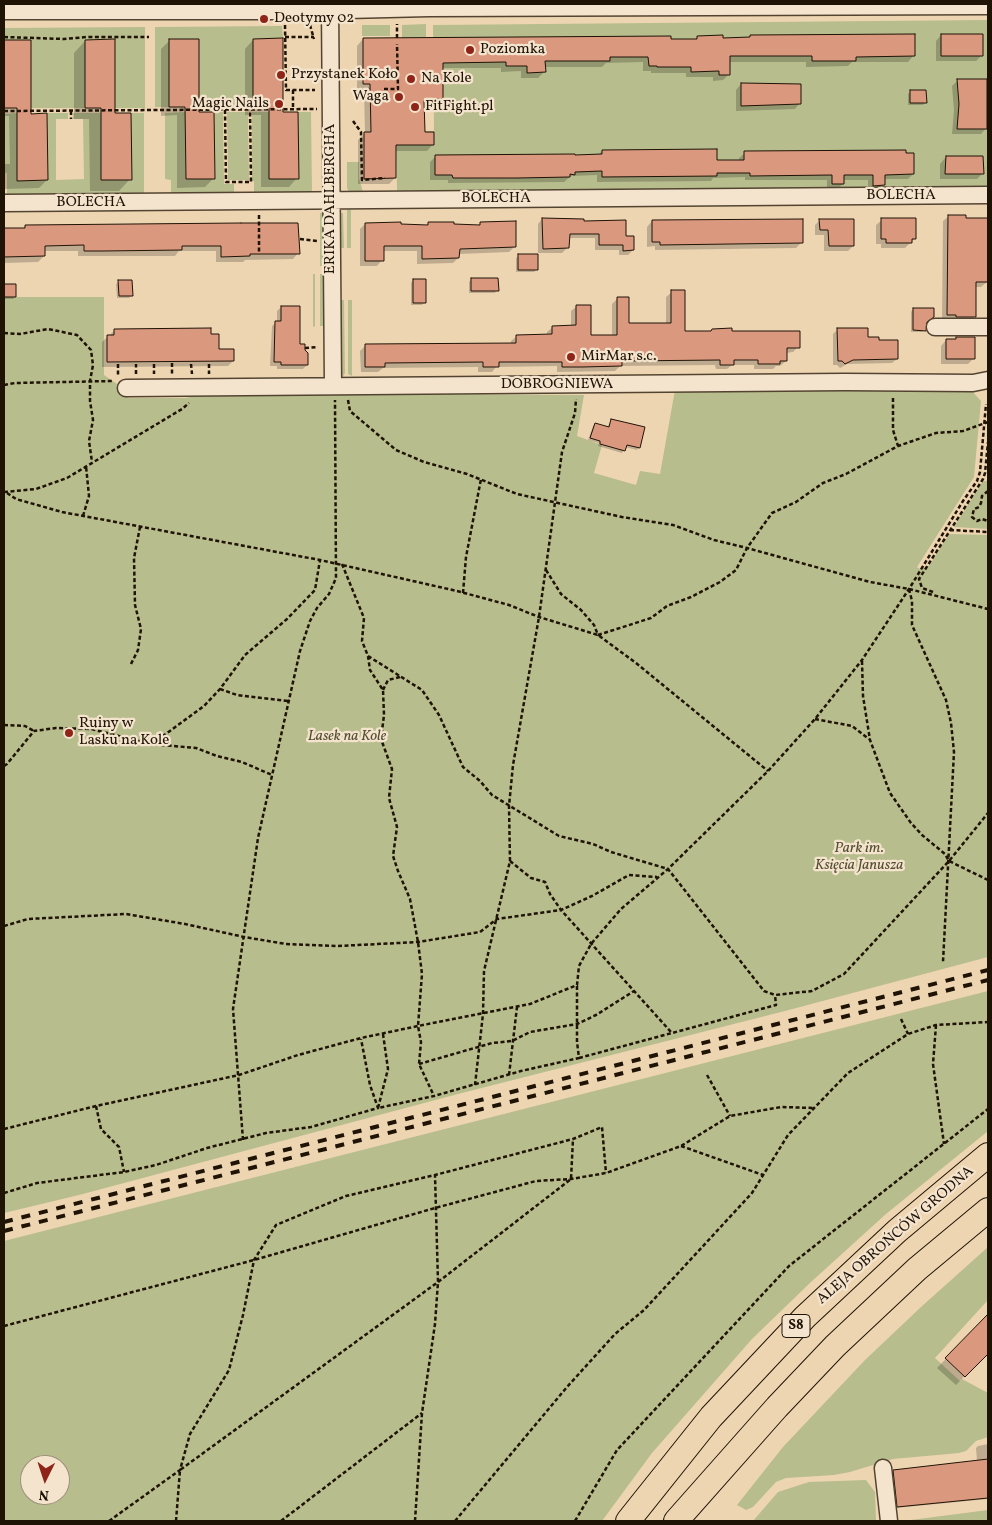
<!DOCTYPE html>
<html>
<head>
<meta charset="utf-8">
<style>
	body { margin:0 }
	#map { position:relative; width:992px; height:1525px; overflow:hidden; background:#eed5b2; font-family:Vollkorn,serif }
	canvas { display:block }
	.frame { position:absolute; inset:0; border:5px solid #1f1306; pointer-events:none }
	.north { position:absolute; left:20px; top:1455px; width:50px; height:50px; box-sizing:border-box; background:#f4e4cd; border:1px solid #9f907d; border-radius:50%; rotate:184deg; font-size:14px; font-weight:700; line-height:20px; text-align:center; color:#1f1306 }
	.north::after { content:''; display:block; margin:auto; width:18px; height:22px; background:#8f2418; clip-path:polygon(50% 0,100% 100%,50% 72%,0 100%) }
</style>
</head>
<body>
<div id="map">
<canvas width="992" height="1525"></canvas>
<div class="frame"></div>
<div class="north">N</div>
</div>
<script>
const context = document.querySelector('canvas').getContext('2d');
context.lineJoin = 'round';
function paint(path, color) { context.fillStyle = color; context.fill(path, 'evenodd'); }
const shape = rows => new Path2D(rows.map(r => 'M' + r).join(''));
function stroke(path, color, width, dash) { context.strokeStyle = color; context.lineWidth = width; context.lineCap = dash ? 'butt' : 'round'; context.setLineDash(dash || []); context.stroke(path); }
function write(font, color, halo, rows, align = 'center') {
  context.font = font + ' Vollkorn,serif'; context.lineWidth = 4.5; context.setLineDash([]); context.textBaseline = 'middle'; context.strokeStyle = halo; context.fillStyle = color; for (const [text, x, y, turn = 0] of rows) {
    context.save(); context.translate(x, y); context.rotate((+turn || 0) * Math.PI / 180); context.textAlign = isNaN(turn) ? turn : align; if (halo) context.strokeText(text, 0, 0); context.fillText(text, 0, 0); context.restore();
  }
}
const green = shape([
	[988,20,988,187,397,192,396,132,434,131,433,25],
	[426,24,426,37,402,38,402,25],
	[362,25,390,25,390,36,362,36],
	[282,26,283,38,253,39,253,107,199,107,199,39,169,39,169,107,155,107,155,27],
	[145,27,145,108,115,108,115,39,85,40,85,108,31,108,31,40,4,40,4,28],
	[185,112,186,179,215,179,214,112,223,112,224,184,234,184,234,194,171,194,171,180,165,179,165,113],
	[227,112,248,112,249,180,228,180],
	[252,112,269,112,269,179,298,179,298,112,311,112,312,193,254,194,254,181,252,181],
	[17,113,18,181,48,180,47,113,68,113,68,119,56,119,56,180,84,179,83,119,73,119,73,113,101,113,101,180,131,180,131,113,144,113,144,194,7,195,7,173,4,173,4,114],
	[347,162,359,162,359,178,363,192,349,192,347,188],
	[351,209,351,248,347,248,347,210],
	[325,212,325,266,320,266,320,213],
	[338,213,343,213,344,248,338,248],
	[313,274,315,274,315,326,313,327],
	[320,274,325,274,325,326,320,326],
	[4,297,104,297,104,375,117,384,120,392,129,398,185,398,212,393,584,395,577,436,602,445,594,473,636,485,640,471,660,474,675,390,970,389,981,401,974,477,917,567,920,569,929,566,949,534,988,535,988,957,785,1011,458,1094,79,1195,4,1213],
	[339,300,344,300,345,373,342,378,340,375],
	[348,300,352,300,352,376,348,374],
	[983,481,988,481,988,529,954,527],
	[988,991,988,1131,886,1214,811,1282,752,1339,652,1453,602,1521,4,1521,4,1241],
	[30,1465,60,1465,60,1495,30,1495],
	[988,1247,988,1300,935,1358,960,1381,962,1379,988,1393,988,1437,976,1441,966,1451,959,1453,893,1459,850,1472,834,1475,786,1478,776,1482,753,1507,746,1510,737,1505,783,1447,865,1360,921,1307],
	[866,1480,875,1492,876,1521,753,1521,778,1492,809,1482],
	[988,1510,988,1521,903,1521]
]);
const shadow = shape([
	[941,35,982,55,976,61,936,61,936,41],
	[751,36,914,55,908,62,852,62,848,66,806,67,806,62,729,62,729,74,723,80,713,81,713,77,686,77,686,73,651,73,651,71,643,71,643,62,606,63,602,67,544,67,544,72,538,78,521,78,521,71,501,72,501,68,442,68,442,99,436,105,423,105,424,133,433,144,427,151,395,151,395,178,389,184,358,184,358,140,365,133,364,90,357,90,357,46,363,39,695,40,698,37,722,39,749,38],
	[253,40,282,113,297,178,289,187,261,187,261,115,245,115,245,49],
	[30,41,30,115,47,180,39,188,4,189,4,164,10,164,9,116,4,116,4,42],
	[85,41,130,179,119,191,90,191,89,119,74,119,74,53],
	[169,41,198,113,213,179,205,187,177,188,177,115,161,116,161,49],
	[957,81,986,128,981,134,952,134,954,110,952,86],
	[741,84,800,103,795,109,736,111,736,90],
	[911,91,925,103,923,105,908,105,908,94],
	[602,151,716,162,739,162,739,158,745,153,913,174,908,179,883,179,883,185,878,190,868,190,868,180,843,180,843,184,837,189,827,189,827,180,745,180,745,177,713,178,711,181,597,182,597,175,571,176,564,182,448,183,448,180,430,180,430,162,435,157,597,156],
	[981,157,983,173,977,179,940,179,940,164,945,158],
	[949,216,965,219,988,219,987,282,981,287,974,287,975,316,969,322,942,320,943,221],
	[542,219,582,222,625,238,633,250,628,255,619,255,619,250,595,250,595,238,568,238,567,248,562,253,538,253,538,224],
	[820,220,853,246,848,251,824,251,824,235,815,235,815,225],
	[882,220,915,238,905,248,881,248,881,244,876,244,876,225],
	[652,221,802,242,796,248,655,250,655,246,647,247,647,227],
	[429,223,477,226,481,223,515,246,509,252,458,254,458,258,453,263,417,264,417,251,382,251,382,260,377,266,360,266,360,229,365,224,426,226],
	[25,226,298,253,293,259,245,260,243,262,216,262,216,251,179,251,175,256,78,256,78,251,44,251,44,256,38,262,4,263,4,229,23,229],
	[519,255,537,269,534,272,516,272,516,258],
	[471,279,497,290,495,293,469,293,469,282],
	[413,280,424,303,422,305,411,305,411,283],
	[119,281,131,296,129,298,117,298,116,284],
	[15,285,15,297,13,299,4,299,4,286],
	[672,292,684,333,709,332,712,330,798,347,793,352,786,353,786,361,780,366,776,366,773,369,754,369,754,365,732,365,727,369,716,369,715,365,620,366,615,371,557,372,557,366,496,367,492,372,478,372,478,367,383,368,378,372,361,372,360,351,366,345,511,344,511,341,517,336,547,335,547,332,553,327,571,327,571,311,577,306,589,336,612,336,612,304,617,299,628,324,666,324,666,297],
	[281,307,307,365,303,369,277,369,277,366,270,366,272,326,277,322,277,311],
	[913,309,925,330,922,332,911,332,911,312],
	[838,329,878,341,897,359,892,363,847,364,840,368,837,365,833,365,833,334],
	[115,330,210,335,218,351,233,361,228,366,102,367,102,342],
	[946,340,974,358,968,364,941,364,941,346],
	[611,420,639,448,637,450,625,447,622,453,598,446,599,443,588,440,593,426,595,424,607,428],
	[988,1315,988,1352,956,1385,937,1368],
	[988,1444,988,1499,895,1508,891,1474,894,1471,977,1461,976,1448,978,1446]
]);
const building = shape([
	[915,34,915,56,856,57,856,61,812,61,812,56,730,56,730,75,719,75,719,71,691,72,691,67,657,67,657,66,649,66,648,57,610,57,610,61,545,61,546,72,527,73,527,66,506,66,506,62,443,63,443,99,424,100,425,132,434,132,434,145,396,145,396,178,364,179,364,132,371,132,370,84,363,84,363,38,671,36,671,39,697,39,697,36,723,35,723,38,750,37,750,35,915,34],
	[941,34,983,34,983,56,941,56,941,34],
	[283,38,283,112,298,112,299,179,269,179,269,107,253,107,253,39,283,38],
	[115,39,115,113,131,113,132,180,101,180,101,108,85,108,85,40,115,39],
	[169,39,199,39,199,112,214,112,215,179,186,179,185,107,169,107,169,39],
	[4,40,31,40,31,114,47,113,48,180,17,181,17,108,4,108,4,40],
	[957,79,987,79,987,129,957,129,959,104,957,79],
	[741,83,801,84,801,104,741,106,741,83],
	[910,90,926,90,927,103,910,103,910,90],
	[717,149,717,160,744,160,744,151,906,150,906,153,914,153,914,174,885,175,885,185,873,186,873,175,844,175,844,184,832,184,832,175,750,176,750,173,717,173,717,176,602,177,602,171,575,172,575,175,570,174,570,177,518,178,453,178,452,175,435,175,435,155,575,154,575,155,602,154,602,150,717,149],
	[946,156,983,156,984,174,945,174,946,156],
	[948,215,966,215,966,218,988,218,988,282,976,282,976,317,956,317,956,315,947,315,948,215],
	[542,218,584,219,584,221,626,220,626,236,634,236,634,250,623,251,623,245,599,245,599,234,570,234,569,248,543,249,542,218],
	[881,218,916,218,916,239,912,239,912,243,886,243,886,239,881,239,881,218],
	[803,219,803,243,660,245,660,242,652,242,652,220,803,219],
	[819,219,854,219,854,246,829,246,828,230,820,230,819,219],
	[516,221,516,247,460,249,459,258,422,259,422,246,384,246,384,261,365,261,365,223,401,222,401,224,428,225,428,222,454,222,454,224,480,225,480,222,516,221],
	[241,223,298,223,300,254,250,254,250,256,221,257,221,246,182,246,182,250,104,251,84,251,84,245,45,246,45,256,4,257,4,228,25,228,25,225,241,223],
	[518,254,538,254,538,270,518,270,518,254],
	[471,278,498,278,499,291,471,291,471,278],
	[413,279,426,279,426,303,413,303,413,279],
	[118,280,132,280,133,296,119,296,118,280],
	[4,284,16,284,16,297,4,297,4,284],
	[671,290,685,290,685,331,711,331,712,329,732,328,732,331,800,331,800,348,787,348,787,361,780,361,780,364,758,364,758,360,734,360,734,365,720,365,720,360,622,361,622,366,582,367,562,367,562,362,499,362,499,367,483,367,483,362,385,363,385,367,365,367,365,344,516,343,516,335,552,334,552,326,576,325,576,305,591,305,591,335,617,335,617,297,629,297,629,323,671,323,671,290],
	[281,306,300,306,300,344,305,344,305,350,308,353,308,365,281,365,281,362,274,362,275,321,281,321,281,306],
	[913,308,934,308,934,317,927,322,926,331,913,330,913,308],
	[211,328,211,334,219,334,219,349,234,349,234,361,107,362,107,335,114,335,114,329,211,328],
	[837,328,868,328,868,337,879,337,879,340,898,340,898,359,853,360,845,364,842,361,838,361,837,328],
	[956,337,975,337,975,359,946,359,946,339,956,339,956,337],
	[611,419,645,427,640,448,627,445,625,451,600,444,600,441,590,438,595,423,609,427,611,419],
	[988,1314,988,1354,965,1377,945,1358,988,1314],
	[988,1459,988,1498,897,1507,893,1470,988,1459]
]);
const path = shape([
	[285,25,286,90,315,90],
	[310,25,314,39],
	[4,37,64,39,87,37,149,37],
	[285,37,314,37],
	[397,38,397,24],
	[384,89,398,89,397,44],
	[293,90,293,109],
	[359,90,370,89],
	[225,110,226,182,251,182,250,110],
	[4,111,317,109],
	[71,111,71,119],
	[353,121,361,132,362,180,385,178],
	[259,215,259,252],
	[300,239,317,241],
	[4,333,20,334,48,329,77,335,91,350,93,365,90,381,90,401,93,420,89,441,92,462],
	[305,348,318,347],
	[172,363,172,374],
	[118,364,118,377],
	[154,364,154,374],
	[191,364,192,374],
	[209,364,209,374],
	[136,374,136,364],
	[4,385,15,383,113,381],
	[893,398,893,430,898,446],
	[348,400,350,411,396,450,424,462,467,474,517,494,622,517,673,525,714,540,747,548,870,582,909,589,988,609],
	[988,491,982,496,981,503,979,507,974,509,972,517,977,521,982,519,988,521],
	[4,492,36,489,67,478,182,409,189,403],
	[7,493,16,499,62,512,320,560,457,591,509,605,539,617,598,635,636,663,768,771],
	[83,516,89,496,86,466],
	[950,530,988,532],
	[342,564,364,618,362,641,368,656,370,670,383,690,384,715,381,739,392,769,389,798,397,827,393,856,398,871,410,899,418,942,422,974,418,1026,421,1042,419,1064,434,1096],
	[546,570,561,594,581,610,594,625,598,635,651,618,667,606,691,597,720,582,736,570,747,548,772,513,796,502,823,483,846,474,898,446,936,433,963,431,988,422],
	[909,589,912,601,912,625,946,700,951,723,954,752,943,962],
	[933,592,922,588,919,579,983,479,985,473,988,442],
	[463,593,466,557,481,479],
	[368,656,422,690,439,715,463,767,480,781,492,795,559,836,593,844,611,852,668,869,764,991,775,995,812,991,844,974,949,861,988,813],
	[862,661,863,696,870,740,890,793,911,823,922,835,945,854,949,861,988,880],
	[131,664,138,650,141,629,135,605,134,558,140,527],
	[220,689,237,695,288,701],
	[383,690,388,680,400,677],
	[815,719,852,726,869,739],
	[4,725,25,726,34,731],
	[152,744,204,706,220,689,245,655,287,619,315,590,320,560],
	[4,766,7,764,34,731,56,728,91,729,151,744,196,748,217,756,242,762,272,775],
	[510,861,531,878,545,882,550,894,561,910,671,1032],
	[4,926,28,919,126,914,185,924,244,937,286,944,338,946,418,942,480,932,497,919,561,910,592,896,629,875,657,877],
	[901,1019,908,1034],
	[936,1025,933,1064,944,1144],
	[383,1034,388,1069,378,1108,434,1096,521,1071,579,1058,577,1042,577,985],
	[579,1058,776,1005,775,995],
	[419,1064,492,1043,512,1041,530,1032,577,1024,596,1015,634,991],
	[509,1075,517,1007],
	[707,1075,730,1116],
	[475,1085,483,1014,484,971,510,861,509,806,513,765,539,617,562,452,575,413,576,399],
	[96,1106,101,1129,119,1147,124,1172],
	[4,1129,96,1106,239,1075,298,1055,361,1038,418,1026,530,1004,577,985,579,966,591,944,621,909,668,869,768,771,815,719,862,660,909,589,963,501,977,481,980,472,986,404],
	[243,1140,233,1009,258,838,300,651,310,621,317,608,329,594,336,578,335,400],
	[681,1146,763,1175],
	[4,1193,37,1183,124,1172,156,1165,207,1148,266,1133,311,1127,378,1108,370,1085,361,1039],
	[4,1326,254,1260,435,1208,536,1181,571,1179,606,1173,681,1146,730,1116,781,1107,814,1108],
	[109,1521,180,1470,190,1434,229,1370,243,1315,254,1260,276,1225,346,1196,435,1175,573,1139,602,1127,606,1173],
	[176,1521,180,1470,438,1282,571,1179,573,1139],
	[281,1521,422,1413],
	[415,1521,422,1413,435,1324,438,1282,435,1175],
	[455,1521,567,1387,615,1334,644,1310,752,1193,788,1135,848,1073,908,1034,936,1025,988,1022],
	[575,1521,617,1450,789,1266,988,1109]
]);
const minor = shape([
	[330,4,333,386],
	[4,11,306,11,429,8,988,6],
	[4,203,988,195],
	[935,327,988,327],
	[126,388,845,382,973,383,988,380],
	[883,1468,889,1521]
]);
const highway = shape([
	[628,1521,711,1417,805,1317,897,1231,988,1155],
	[676,1521,777,1407,835,1346,917,1269,988,1210]
]);
const rail = shape([
	[4,1222,988,970],
	[4,1231,988,980]
]);
const markers = [
	[264,19,5,"#8f2418"],
	[470,50,5,"#8f2418"],
	[281,75,5,"#8f2418"],
	[411,79,5,"#8f2418"],
	[399,97,5,"#8f2418"],
	[279,104,5,"#8f2418"],
	[415,107,5,"#8f2418"],
	[571,357,5,"#8f2418"],
	[69,733,5,"#8f2418"]
];
const shields = [
	[796,1326,28]
];
const shieldNames = [
	["S8",796,1326]
];
const poiNames = [
	["Deotymy 02",274,19],
	["Poziomka",480,50],
	["Przystanek Koło",291,75],
	["Na Kole",421,79],
	["Waga",389,97,"right"],
	["Magic Nails",269,104,"right"],
	["FitFight.pl",425,107],
	["MirMar s.c.",581,357],
	["Ruiny w",79,724],
	["Lasku na Kole",79,741]
];
const streetNames = [
	["BOLECHA",901,196],
	["ERIKA DAHLBERGHA",331,199,-90],
	["BOLECHA",496,199],
	["BOLECHA",91,203],
	["DOBROGNIEWA",557,385],
	["ALEJA OBROŃCÓW GRODNA",896,1236,-41]
];
const parkNames = [
	["Lasek na Kole",347,737],
	["Park im.",859,849],
	["Księcia Janusza",859,866]
];
paint(green, '#b7bd8d');
paint(shadow, '#0003');
paint(building, '#da997e');
stroke(building, '#1f1306', 1);
stroke(minor, '#534431', 19);
stroke(highway, '#1f1306', 26);
stroke(path, '#1f1306', 2.5, [4, 2.5]);
stroke(minor, '#f4e4cd', 16);
stroke(highway, '#eed5b2', 24);
stroke(rail, '#1f1306', 4, [9, 9]);
for (const [x, y, r, color] of markers) { const dot = new Path2D(); dot.arc(x, y, r, 0, 2 * Math.PI); context.fillStyle = color; context.fill(dot); stroke(dot, '#f4e4cd', 2); }
for (const [x, y, w] of shields) { const box = new Path2D(); box.roundRect(x - w / 2, y - 11.5, w, 23, 4); context.fillStyle = '#f4e4cd'; context.fill(box); stroke(box, '#1f1306', 1); }
write('bold 14px', '#1f1306', null, shieldNames);
write('15px', '#1f1306', '#f4e4cd', poiNames, 'left');
write('15px', '#1f1306', '#f4e4cd', streetNames);
write('italic 15px', '#544e35', '#f4e4cd', parkNames);
</script>
</body>
</html>
